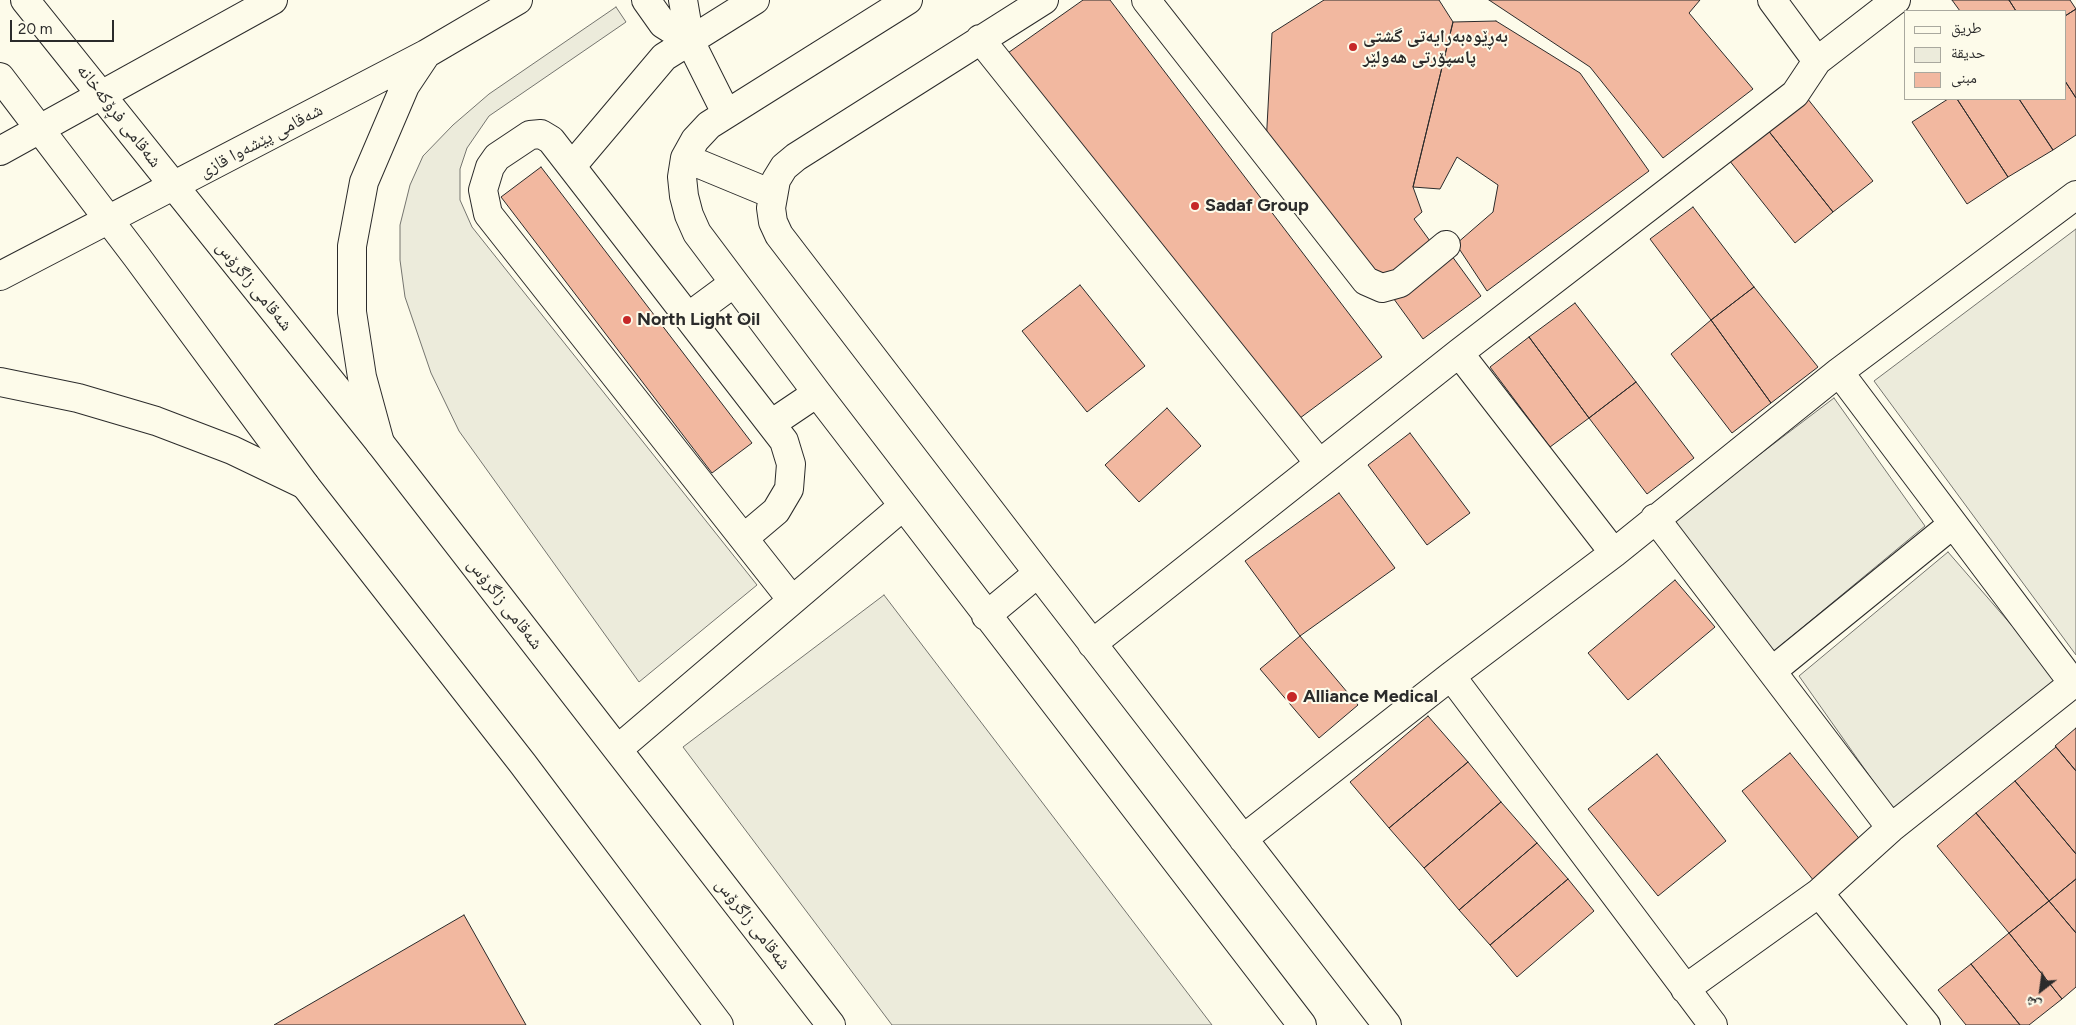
<!DOCTYPE html>
<html>
<head>
<meta charset="utf-8">
<style>
	body { margin:0 }
	#map { position:relative; width:2076px; height:1025px; overflow:hidden; background:#fdfbea; font-family:Figtree,"Noto Naskh Arabic",sans-serif }
	canvas { display:block }
	.legend { position:absolute; left:1904px; top:10px; width:162px; height:90px; box-sizing:border-box; background:#fdfbea; border:1px solid #a9a89e; margin:0; padding:6px 9px; list-style:none; font-size:15px; color:#2b2b2b }
	.legend li { display:flex; align-items:center; gap:10px; height:25px }
	.legend b { width:25px; border:1px solid #a9a89e }
	.north { position:absolute; left:2016px; top:965px; width:50px; height:50px; -webkit-text-stroke:4px #fdfbea; paint-order:stroke; rotate:210deg; font-size:14px; font-weight:700; line-height:20px; text-align:center; color:#2b2b2b }
	.north::after { content:''; display:block; margin:auto; width:18px; height:22px; background:#2b2b2b; clip-path:polygon(50% 0,100% 100%,50% 72%,0 100%) }
	.scale { position:absolute; left:10px; top:20px; width:104px; height:22px; box-sizing:border-box; border:2px solid #2b2b2b; border-top:0; padding-left:6px; font-size:15px; line-height:18px; white-space:nowrap; color:#2b2b2b; -webkit-text-stroke:4px #fdfbea; paint-order:stroke }
</style>
</head>
<body>
<div id="map">
<canvas width="2076" height="1025"></canvas>
<ul class="legend">
<li><b style="height:6px;background:#fdfbea"></b>طريق</li>
<li><b style="height:14px;background:#ecebdb"></b>حديقة</li>
<li><b style="height:14px;background:#f2b8a0"></b>مبنى</li>
</ul>
<div class="north">ش</div>
<div class="scale">20 m</div>
</div>
<script>
const context = document.querySelector('canvas').getContext('2d');
context.lineJoin = 'round';
function paint(path, color) { context.fillStyle = color; context.fill(path, 'evenodd'); }
const shape = rows => new Path2D(rows.map(r => 'M' + r).join(''));
function stroke(path, color, width, dash) { context.strokeStyle = color; context.lineWidth = width; context.lineCap = dash ? 'butt' : 'round'; context.setLineDash(dash || []); context.stroke(path); }
function write(font, color, halo, rows, align = 'center') {
  context.font = font + ' Figtree,"Noto Naskh Arabic",sans-serif'; context.lineWidth = 4; context.setLineDash([]); context.textBaseline = 'middle'; context.strokeStyle = halo; context.fillStyle = color; for (const [text, x, y, turn = 0] of rows) {
    context.save(); context.translate(x, y); context.rotate((+turn || 0) * Math.PI / 180); context.textAlign = isNaN(turn) ? turn : align; if (halo) context.strokeText(text, 0, 0); context.fillText(text, 0, 0); context.restore();
  }
}
const green = shape([
	[616,7,626,22,489,116,467,148,460,169,460,200,472,227,757,585,639,682,459,431,431,373,405,297,400,260,400,225,410,185,423,156,453,125,489,94,616,7],
	[2076,229,2076,655,1874,381,2076,229],
	[1834,398,1925,526,1774,651,1672,521,1834,398],
	[1948,552,2060,681,1895,812,1799,676,1948,552],
	[884,595,1212,1025,892,1025,683,747,884,595]
]);
const building = shape([
	[1083,0,1110,0,1382,357,1292,424,1005,55,1083,0],
	[1324,0,1439,0,1453,22,1413,187,1422,212,1414,219,1430,241,1384,281,1266,145,1272,33,1324,0],
	[1489,0,1700,0,1689,13,1753,89,1663,158,1590,67,1489,0],
	[1952,0,2009,0,2016,11,1960,11,1952,0],
	[2009,0,2070,0,2076,9,2065,16,2065,11,2016,11,2009,0],
	[2076,9,2076,98,2065,81,2065,16,2076,9],
	[1496,21,1580,73,1649,171,1487,291,1456,244,1493,212,1498,185,1457,157,1440,189,1413,187,1453,22,1496,21],
	[2065,81,2076,98,2076,135,2053,150,2019,99,2065,99,2065,81],
	[1807,98,1873,181,1833,212,1767,129,1807,98],
	[1948,99,1957,99,2008,177,1967,204,1912,122,1948,99],
	[1957,99,2019,99,2053,150,2008,177,1957,99],
	[1767,129,1833,212,1795,243,1729,160,1767,129],
	[541,167,752,443,712,473,501,197,541,167],
	[1693,207,1754,287,1711,320,1650,239,1693,207],
	[1449,252,1481,296,1423,339,1391,295,1449,252],
	[1080,285,1145,366,1087,412,1022,331,1080,285],
	[1754,287,1818,367,1771,403,1711,320,1754,287],
	[1575,303,1636,382,1589,418,1529,337,1575,303],
	[1711,320,1771,403,1732,433,1671,354,1711,320],
	[1529,337,1589,418,1550,447,1490,367,1529,337],
	[1636,382,1694,458,1647,494,1589,418,1636,382],
	[1167,408,1201,446,1139,502,1105,465,1167,408],
	[1410,433,1470,513,1427,545,1368,465,1410,433],
	[1339,493,1395,568,1300,636,1245,561,1339,493],
	[1675,580,1715,627,1628,700,1588,653,1675,580],
	[1300,636,1358,705,1319,738,1260,669,1300,636],
	[1428,716,1468,762,1389,828,1350,782,1428,716],
	[2076,728,2076,771,2055,746,2076,728],
	[2056,747,2076,771,2076,854,2015,781,2056,747],
	[1790,753,1862,842,1814,881,1742,791,1790,753],
	[1657,754,1726,841,1658,896,1588,809,1657,754],
	[1468,762,1501,802,1424,868,1389,828,1468,762],
	[2015,781,2076,854,2076,879,2049,901,1976,813,2015,781],
	[1501,802,1537,843,1459,910,1424,868,1501,802],
	[1976,813,2049,901,2009,933,1937,846,1976,813],
	[1537,843,1568,879,1490,945,1459,910,1537,843],
	[1568,879,1594,911,1517,977,1490,945,1568,879],
	[2076,879,2076,933,2049,901,2076,879],
	[2049,901,2076,933,2076,987,2062,999,2009,933,2049,901],
	[464,915,526,1025,274,1025,464,915],
	[2009,933,2062,999,2029,1025,2020,1025,1971,964,2009,933],
	[1971,964,2020,1025,1966,1025,1938,990,1971,964]
]);
const minor = shape([
	[646,0,663,24,690,41],
	[683,0,690,41,726,113],
	[908,0,709,125,695,140,685,158,682,177,684,196,689,215,697,233,817,393,1302,1025],
	[1044,0,796,157,784,167,776,180,771,208,773,222,779,235,1038,573,1387,1025],
	[1146,0,1366,281,1382,288,1400,283,1446,245],
	[1772,0,1817,61],
	[980,39,1319,463],
	[685,158,772,194],
	[572,166,664,57,755,0],
	[688,317,734,283],
	[1459,353,1614,553],
	[1839,372,2073,683],
	[771,424,817,393],
	[1655,518,1891,828],
	[744,538,776,511,789,489,791,464,784,441,551,140,541,134,530,135,497,157,490,167,483,190,488,214,792,600],
	[986,616,1038,573],
	[1092,644,1459,353,1795,94,1817,61,1896,0],
	[1772,671,1953,524],
	[1451,676,1713,1025],
	[618,749,903,506],
	[1243,839,1451,676,1614,553,1839,372,2076,195],
	[1819,893,1926,1025],
	[1685,989,1819,893,1891,828,2076,681]
]);
const major = shape([
	[25,0,380,443,831,1025],
	[0,77,137,257,305,485,523,764,719,1025]
]);
const highway = shape([
	[0,151,273,0],
	[0,276,426,54,518,0],
	[0,382,78,398,156,421,232,450,305,485],
	[380,443,362,377,352,312,352,246,364,182,405,86,425,56]
]);
const markers = [
	[1353,47,5,"#c62828"],
	[1195,206,5,"#c62828"],
	[627,320,5,"#c62828"],
	[1292,697,6,"#c62828"]
];
const poiNames = [
	["بەڕێوەبەرایەتی گشتی",1363,37],
	["پاسپۆرتی هەولێر",1363,58],
	["Sadaf Group",1205,206],
	["North Light Oil",637,320],
	["Alliance Medical",1303,697]
];
const streetNames = [
	["شەقامی فڕۆکەخانە",119,116,52],
	["شەقامی پێشەوا قازی",261,141,-28],
	["شەقامی زاگرۆس",254,286,51],
	["شەقامی زاگرۆس",505,604,52],
	["شەقامی زاگرۆس",753,924,52]
];
paint(green, '#ecebdb');
stroke(green, '#74746e', 1);
paint(building, '#f2b8a0');
stroke(building, '#2b2b2b', 1);
stroke(minor, '#2b2b2b', 30);
stroke(major, '#2b2b2b', 30);
stroke(highway, '#2b2b2b', 30);
stroke(minor, '#fdfbea', 28);
stroke(major, '#fdfbea', 28);
stroke(highway, '#fdfbea', 28);
for (const [x, y, r, color] of markers) { const dot = new Path2D(); dot.arc(x, y, r, 0, 2 * Math.PI); context.fillStyle = color; context.fill(dot); stroke(dot, '#fdfbea', 2); }
write('bold 18px', '#2b2b2b', '#fdfbea', poiNames, 'left');
write('18px', '#2b2b2b', '#fdfbea', streetNames);
</script>
</body>
</html>
